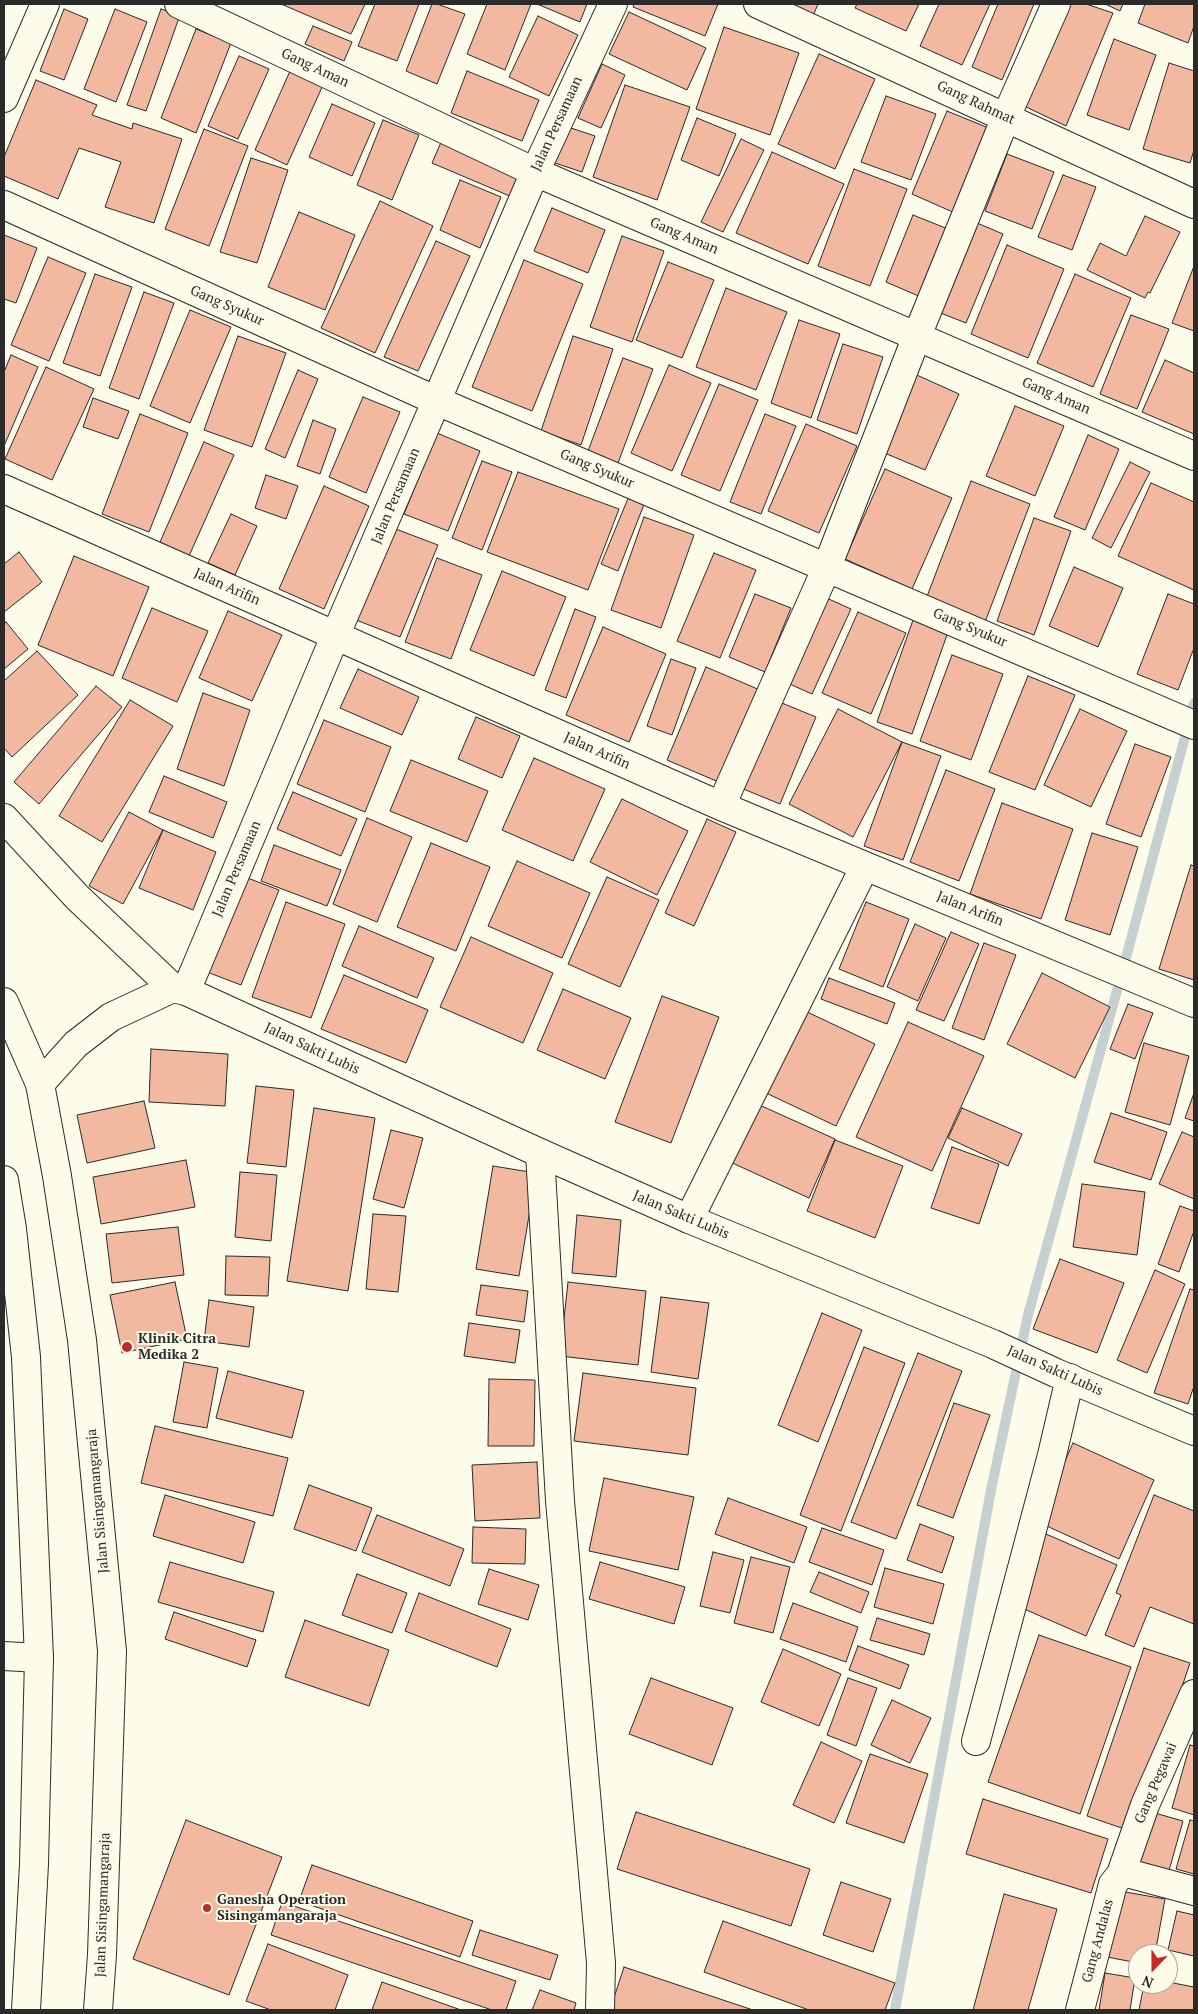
<!DOCTYPE html>
<html>
<head>
<meta charset="utf-8">
<style>
	body { margin:0 }
	#map { position:relative; width:1198px; height:2014px; overflow:hidden; background:#fdfbea; font-family:"PT Serif",serif }
	canvas { display:block }
	.frame { position:absolute; inset:0; border:5px solid #2b2b2b; pointer-events:none }
	.north { position:absolute; left:1128px; top:1944px; width:50px; height:50px; box-sizing:border-box; background:#fdfbea; border:1px solid #a9a89e; border-radius:50%; rotate:202deg; font-size:14px; font-weight:700; line-height:20px; text-align:center; color:#2b2b2b }
	.north::after { content:''; display:block; margin:auto; width:18px; height:22px; background:#c62828; clip-path:polygon(50% 0,100% 100%,50% 72%,0 100%) }
</style>
</head>
<body>
<div id="map">
<canvas width="1198" height="2014"></canvas>
<div class="frame"></div>
<div class="north">N</div>
</div>
<script>
const context = document.querySelector('canvas').getContext('2d');
context.lineJoin = 'round';
const shape = rows => new Path2D(rows.map(r => 'M' + r).join(''));
function stroke(path, color, width, dash) { context.strokeStyle = color; context.lineWidth = width; context.lineCap = dash ? 'butt' : 'round'; context.setLineDash(dash || []); context.stroke(path); }
function paint(path, color) { context.fillStyle = color; context.fill(path, 'evenodd'); }
function write(font, color, halo, rows, align = 'center') {
  context.font = font + ' "PT Serif",serif'; context.lineWidth = 4; context.setLineDash([]); context.textBaseline = 'middle'; context.strokeStyle = halo; context.fillStyle = color; for (const [text, x, y, turn = 0] of rows) {
    context.save(); context.translate(x, y); context.rotate((+turn || 0) * Math.PI / 180); context.textAlign = isNaN(turn) ? turn : align; if (halo) context.strokeText(text, 0, 0); context.fillText(text, 0, 0); context.restore();
  }
}
const stream = shape([
	[895,2010,991,1490,1028,1315,1127,954,1194,703]
]);
const building = shape([
	[281,4,365,4,351,34,281,4],
	[375,4,419,4,397,61,358,46,375,4],
	[432,4,437,4,465,14,437,84,406,71,432,4],
	[487,4,531,4,505,70,467,54,487,4],
	[537,4,587,4,580,22,537,4],
	[634,4,718,4,705,36,633,7,634,4],
	[787,4,818,4,813,16,787,4],
	[857,4,919,4,906,31,855,8,857,4],
	[939,4,990,4,962,65,920,46,939,4],
	[998,4,1034,4,1002,80,972,67,998,4],
	[1061,4,1086,4,1113,13,1066,126,1020,104,1061,4],
	[1105,4,1123,4,1120,11,1105,4],
	[1145,4,1194,4,1194,26,1188,43,1138,23,1145,4],
	[64,9,88,19,64,80,40,71,64,9],
	[115,9,147,22,116,102,84,89,115,9],
	[161,9,180,15,146,111,127,105,161,9],
	[629,12,706,48,687,90,609,54,629,12],
	[538,16,578,35,549,96,509,77,538,16],
	[313,26,352,42,344,61,305,44,313,26],
	[724,27,799,53,770,135,696,109,724,27],
	[196,29,231,43,196,133,161,118,196,29],
	[1114,39,1156,55,1129,130,1087,115,1114,39],
	[819,54,875,79,835,169,778,144,819,54],
	[239,56,269,69,238,139,208,126,239,56],
	[1169,63,1194,71,1194,150,1190,163,1143,149,1169,63],
	[602,64,625,75,601,128,578,118,602,64],
	[290,71,323,85,287,165,255,150,290,71],
	[467,71,539,100,522,141,451,113,467,71],
	[36,80,97,105,92,115,132,129,133,123,182,139,154,223,105,207,121,162,79,148,58,199,4,176,4,157,36,80],
	[625,85,690,107,657,200,593,177,625,85],
	[886,96,936,114,911,180,861,162,886,96],
	[332,104,375,123,352,176,309,157,332,104],
	[947,111,991,129,955,213,912,194,947,111],
	[697,118,736,134,719,176,681,160,697,118],
	[383,120,419,135,392,200,357,185,383,120],
	[565,126,595,136,582,172,552,162,565,126],
	[204,129,248,146,209,246,165,229,204,129],
	[741,139,764,150,723,232,701,222,741,139],
	[442,140,521,174,512,197,432,163,442,140],
	[772,152,844,184,808,264,736,233,772,152],
	[1007,154,1054,172,1032,229,985,211,1007,154],
	[251,158,288,170,257,263,220,252,251,158],
	[854,169,907,189,870,286,818,266,854,169],
	[1063,175,1096,187,1072,250,1038,237,1063,175],
	[460,180,501,197,480,248,440,230,460,180],
	[380,201,433,226,375,353,321,328,380,201],
	[552,208,605,230,588,273,534,251,552,208],
	[299,212,355,235,325,310,268,287,299,212],
	[913,215,948,229,921,297,886,282,913,215],
	[1145,216,1180,232,1150,293,1148,292,1145,298,1087,270,1100,243,1126,256,1145,216],
	[970,220,1003,234,966,323,933,310,970,220],
	[4,235,37,248,16,303,4,299,4,235],
	[622,236,664,251,632,342,590,327,622,236],
	[436,241,470,256,418,371,384,357,436,241],
	[1007,245,1064,269,1028,358,971,334,1007,245],
	[48,257,86,273,49,361,11,345,48,257],
	[524,260,583,284,532,411,472,387,524,260],
	[668,262,714,280,682,358,636,340,668,262],
	[1194,266,1194,331,1172,323,1194,266],
	[95,274,132,287,100,376,63,363,95,274],
	[1075,274,1131,298,1093,387,1037,363,1075,274],
	[726,288,787,312,756,390,696,367,726,288],
	[144,292,174,303,139,399,109,388,144,292],
	[190,310,231,327,190,423,150,406,190,310],
	[1131,315,1169,329,1137,409,1100,394,1131,315],
	[799,320,840,334,811,418,771,403,799,320],
	[238,336,286,353,252,447,204,430,238,336],
	[573,336,613,349,581,445,541,431,573,336],
	[843,344,883,357,857,434,817,420,843,344],
	[11,355,38,367,4,446,4,372,11,355],
	[623,358,653,369,618,463,588,451,623,358],
	[1165,360,1194,373,1194,434,1142,412,1165,360],
	[669,365,711,383,672,471,631,453,669,365],
	[46,367,94,389,52,480,5,459,46,367],
	[298,370,318,379,285,458,265,449,298,370],
	[910,372,959,394,925,470,875,449,910,372],
	[719,384,758,400,720,491,681,475,719,384],
	[363,397,400,412,366,493,329,477,363,397],
	[93,398,129,411,118,439,83,427,93,398],
	[1015,406,1064,426,1035,496,986,476,1015,406],
	[140,414,188,433,149,532,102,514,140,414],
	[765,414,796,426,761,514,730,502,765,414],
	[313,420,336,429,320,474,297,466,313,420],
	[806,424,857,446,819,533,768,511,806,424],
	[437,433,480,451,448,531,404,514,437,433],
	[1088,435,1119,449,1085,530,1054,517,1088,435],
	[204,442,234,455,189,556,160,542,204,442],
	[482,461,512,472,482,550,452,538,482,461],
	[1130,462,1150,472,1111,548,1092,538,1130,462],
	[885,469,952,498,912,589,845,559,885,469],
	[518,472,619,509,588,590,487,552,518,472],
	[266,475,298,486,286,519,255,508,266,475],
	[971,481,1030,504,985,622,926,599,971,481],
	[1151,483,1194,502,1194,590,1118,556,1151,483],
	[324,486,369,506,324,609,279,589,324,486],
	[629,496,645,502,618,571,601,564,629,496],
	[231,514,257,526,235,575,208,563,231,514],
	[644,517,694,535,661,628,611,610,644,517],
	[1034,518,1071,531,1034,635,997,621,1034,518],
	[393,528,438,545,400,637,356,620,393,528],
	[19,552,42,582,4,612,4,564,19,552],
	[714,553,756,570,720,658,677,641,714,553],
	[74,556,149,587,113,676,38,645,74,556],
	[437,558,482,575,451,659,405,642,437,558],
	[1074,567,1123,588,1098,647,1049,626,1074,567],
	[502,571,566,597,534,676,470,650,502,571],
	[755,594,791,608,765,672,729,657,755,594],
	[1168,594,1194,604,1194,648,1178,690,1137,674,1168,594],
	[822,596,851,609,812,694,783,681,822,596],
	[152,608,208,631,177,702,122,678,152,608],
	[575,609,596,617,566,698,545,690,575,609],
	[228,611,282,635,252,701,199,678,228,611],
	[858,612,906,633,871,714,822,693,858,612],
	[913,620,948,632,912,734,877,722,913,620],
	[6,622,28,649,4,669,4,624,6,622],
	[603,627,666,654,629,742,566,715,603,627],
	[37,651,78,695,12,757,4,748,4,681,37,651],
	[952,655,1003,674,971,760,920,741,952,655],
	[671,659,696,668,672,735,647,726,671,659],
	[706,667,760,690,721,783,667,760,706,667],
	[358,669,419,697,402,735,340,708,358,669],
	[1028,676,1075,695,1035,790,989,772,1028,676],
	[96,686,122,707,39,804,14,782,96,686],
	[203,693,250,710,224,786,177,769,203,693],
	[130,700,173,726,102,842,59,816,130,700],
	[777,701,816,717,780,804,741,788,777,701],
	[838,709,902,742,853,837,789,804,838,709],
	[1080,709,1127,731,1091,807,1044,785,1080,709],
	[476,717,520,736,502,778,458,759,476,717],
	[324,720,391,747,365,812,297,784,324,720],
	[902,742,941,756,903,860,864,846,902,742],
	[1135,744,1171,757,1141,837,1106,824,1135,744],
	[534,758,605,789,573,861,502,830,534,758],
	[411,760,488,791,467,842,390,811,411,760],
	[946,770,995,789,959,881,910,862,946,770],
	[164,776,227,802,213,838,149,812,164,776],
	[293,792,357,819,341,856,277,829,293,792],
	[622,799,688,831,657,895,590,862,622,799],
	[1002,803,1073,829,1041,919,970,894,1002,803],
	[129,812,163,830,123,904,89,886,129,812],
	[367,818,412,837,377,922,333,904,367,818],
	[707,819,736,832,694,926,665,913,707,819],
	[163,830,216,852,193,910,139,888,163,830],
	[1092,833,1138,847,1110,935,1065,920,1092,833],
	[431,843,490,867,456,951,397,927,431,843],
	[274,845,341,870,327,906,261,881,274,845],
	[517,861,590,893,562,958,488,926,517,861],
	[1191,865,1194,866,1194,980,1159,969,1191,865],
	[245,877,279,890,241,985,207,972,245,877],
	[607,877,659,900,620,987,568,964,607,877],
	[286,902,345,924,311,1018,252,997,286,902],
	[866,902,909,919,883,987,839,969,866,902],
	[915,924,946,938,918,1001,887,987,915,924],
	[359,926,434,958,417,998,342,966,359,926],
	[951,932,979,944,944,1021,916,1010,951,932],
	[471,937,553,973,523,1043,440,1007,471,937],
	[984,943,1016,955,984,1040,952,1028,984,943],
	[1042,973,1110,1007,1075,1078,1007,1044,1042,973],
	[344,975,428,1010,406,1063,321,1029,344,975],
	[829,978,895,1003,887,1024,821,999,829,978],
	[563,989,631,1018,605,1079,537,1050,563,989],
	[662,996,719,1017,671,1143,615,1122,662,996],
	[1128,1004,1153,1013,1135,1059,1110,1049,1128,1004],
	[805,1011,875,1044,836,1126,766,1093,805,1011],
	[908,1022,984,1056,932,1171,856,1137,908,1022],
	[1144,1043,1189,1056,1170,1125,1125,1112,1144,1043],
	[151,1049,228,1054,225,1106,149,1102,151,1049],
	[256,1086,294,1090,286,1167,247,1163,256,1086],
	[1194,1093,1194,1121,1185,1118,1194,1093],
	[144,1101,155,1148,87,1163,77,1115,144,1101],
	[755,1103,835,1139,809,1198,728,1161,755,1103],
	[314,1108,375,1118,348,1291,287,1281,314,1108],
	[962,1108,1022,1134,1008,1166,948,1138,962,1108],
	[1111,1113,1167,1132,1151,1180,1094,1162,1111,1113],
	[391,1130,423,1138,404,1208,373,1199,391,1130],
	[1182,1132,1194,1137,1194,1199,1159,1184,1182,1132],
	[835,1140,903,1166,875,1238,807,1211,835,1140],
	[952,1147,999,1164,979,1224,931,1208,952,1147],
	[186,1160,195,1207,101,1224,93,1177,186,1160],
	[493,1166,536,1173,519,1276,476,1269,493,1166],
	[240,1172,277,1175,271,1241,235,1237,240,1172],
	[1082,1184,1145,1192,1137,1255,1073,1247,1082,1184],
	[1180,1206,1194,1211,1194,1231,1179,1272,1158,1264,1180,1206],
	[373,1214,406,1216,398,1292,366,1289,373,1214],
	[577,1215,621,1220,616,1277,572,1273,577,1215],
	[178,1227,184,1275,112,1283,106,1234,178,1227],
	[226,1256,270,1257,268,1296,225,1295,226,1256],
	[1060,1259,1124,1283,1097,1353,1033,1329,1060,1259],
	[1155,1270,1185,1284,1147,1373,1117,1360,1155,1270],
	[175,1282,187,1339,122,1353,110,1295,175,1282],
	[568,1282,646,1291,638,1365,560,1356,568,1282],
	[481,1285,528,1291,524,1322,476,1315,481,1285],
	[1190,1289,1194,1290,1194,1386,1188,1404,1154,1393,1190,1289],
	[661,1297,709,1303,698,1379,651,1372,661,1297],
	[209,1300,254,1307,249,1347,204,1341,209,1300],
	[822,1313,862,1330,818,1442,778,1425,822,1313],
	[469,1323,520,1330,515,1363,464,1356,469,1323],
	[864,1347,905,1363,841,1531,800,1515,864,1347],
	[918,1353,962,1371,896,1539,851,1522,918,1353],
	[184,1362,218,1368,207,1428,173,1422,184,1362],
	[228,1371,304,1391,292,1438,216,1418,228,1371],
	[583,1373,696,1388,688,1455,574,1441,583,1373],
	[489,1379,535,1380,534,1446,488,1446,489,1379],
	[954,1403,990,1415,953,1518,917,1505,954,1403],
	[155,1426,288,1458,273,1516,141,1483,155,1426],
	[1073,1443,1154,1480,1119,1559,1038,1522,1073,1443],
	[537,1462,540,1518,475,1521,472,1465,537,1462],
	[604,1478,694,1497,678,1570,589,1551,604,1478],
	[309,1485,372,1508,356,1551,294,1529,309,1485],
	[165,1495,255,1522,243,1563,153,1536,165,1495],
	[1154,1495,1194,1511,1194,1624,1150,1607,1134,1647,1105,1635,1121,1595,1116,1593,1154,1495],
	[728,1498,807,1527,794,1563,715,1534,728,1498],
	[377,1515,464,1549,450,1586,362,1552,377,1515],
	[920,1524,954,1537,942,1573,907,1560,920,1524],
	[473,1527,526,1529,525,1564,472,1563,473,1527],
	[822,1528,884,1550,872,1585,809,1562,822,1528],
	[1046,1534,1117,1565,1086,1636,1015,1605,1046,1534],
	[713,1552,744,1560,730,1613,700,1606,713,1552],
	[751,1557,790,1567,773,1633,734,1623,751,1557],
	[170,1562,274,1592,263,1632,158,1602,170,1562],
	[600,1562,685,1587,674,1624,589,1599,600,1562],
	[885,1568,944,1584,933,1624,874,1607,885,1568],
	[489,1569,539,1585,528,1620,478,1604,489,1569],
	[819,1572,869,1592,861,1613,810,1592,819,1572],
	[357,1574,407,1593,392,1633,342,1615,357,1574],
	[419,1593,511,1629,497,1667,405,1631,419,1593],
	[793,1603,858,1627,846,1662,780,1639,793,1603],
	[174,1612,256,1640,247,1667,165,1639,174,1612],
	[877,1618,930,1634,924,1655,870,1640,877,1618],
	[305,1620,389,1650,369,1706,285,1677,305,1620],
	[1039,1635,1131,1667,1080,1814,988,1782,1039,1635],
	[858,1646,909,1665,900,1689,849,1670,858,1646],
	[1144,1648,1190,1663,1133,1832,1087,1816,1144,1648],
	[783,1649,841,1674,819,1726,761,1702,783,1649],
	[651,1678,733,1708,712,1765,629,1734,651,1678],
	[848,1678,877,1688,856,1746,827,1735,848,1678],
	[892,1700,931,1718,910,1763,871,1745,892,1700],
	[821,1742,862,1761,834,1823,793,1805,821,1742],
	[1190,1745,1194,1746,1194,1815,1172,1808,1190,1745],
	[870,1754,928,1774,904,1843,846,1823,870,1754],
	[983,1799,1108,1839,1091,1893,966,1854,983,1799],
	[1144,1810,1183,1821,1168,1874,1129,1863,1144,1810],
	[636,1812,810,1869,791,1926,617,1869,636,1812],
	[186,1820,282,1857,229,1995,133,1959,186,1820],
	[1190,1820,1194,1821,1194,1874,1176,1869,1190,1820],
	[312,1865,473,1921,460,1957,299,1901,312,1865],
	[841,1882,891,1899,873,1952,823,1935,841,1882],
	[1114,1890,1165,1899,1155,1954,1138,1954,1138,1963,1102,1956,1114,1890],
	[1004,1894,1057,1909,1028,2010,973,2010,1004,1894],
	[282,1902,516,1981,506,2010,492,2010,271,1935,282,1902],
	[1177,1911,1194,1915,1194,1956,1168,1950,1177,1911],
	[723,1921,895,1983,885,2010,809,2010,704,1972,723,1921],
	[480,1930,558,1955,550,1980,472,1955,480,1930],
	[268,1944,348,1975,335,2010,271,2010,246,2001,268,1944],
	[624,1967,753,2010,610,2010,624,1967],
	[1105,1973,1135,1978,1130,2010,1099,2010,1105,1973],
	[382,1982,461,2010,372,2010,382,1982],
	[1168,1982,1194,1987,1194,2010,1139,2010,1144,1984,1168,1984,1168,1982],
	[540,1990,576,2003,574,2010,532,2010,540,1990]
]);
const minor = shape([
	[179,4,535,172,1194,456],
	[758,4,1194,204],
	[4,98,45,4],
	[4,205,437,401,1194,725],
	[4,489,721,806,1194,1003],
	[721,806,827,567,917,336,1006,117,1056,4],
	[186,991,336,634,535,172,613,4],
	[540,1153,560,1501,601,1963,600,2010],
	[689,1219,865,866],
	[4,1656,39,1658],
	[976,1741,1052,1455,1070,1378],
	[1121,1874,1127,1873,1194,1891],
	[1080,2010,1113,1884,1121,1874,1145,1805,1194,1694]
]);
const tertiary = shape([
	[4,818,77,897,173,988,186,991,540,1153,689,1219,993,1344,1056,1373,1194,1431],
	[40,1084,76,1044,111,1017,173,988]
]);
const primary = shape([
	[4,1002,40,1084,57,1176,82,1340,97,1495,112,1651,102,1955,98,2010],
	[4,1180,12,1229,26,1357,39,1658,34,1864,26,2010]
]);
const markers = [
	[127,1347,6,"#c62828"],
	[207,1908,5,"#c62828"]
];
const streetNames = [
	["Gang Aman",315,68,25],
	["Gang Rahmat",976,103,25],
	["Jalan Persamaan",557,124,-65],
	["Gang Aman",684,236,23],
	["Gang Syukur",227,306,24],
	["Gang Aman",1056,396,23],
	["Gang Syukur",597,469,23],
	["Jalan Persamaan",396,496,-67],
	["Jalan Arifin",227,587,24],
	["Gang Syukur",970,628,23],
	["Jalan Arifin",597,751,24],
	["Jalan Persamaan",237,869,-67],
	["Jalan Arifin",970,909,22],
	["Jalan Sakti Lubis",312,1049,25],
	["Jalan Sakti Lubis",681,1215,23],
	["Jalan Sakti Lubis",1055,1371,24],
	["Jalan Sisingamangaraja",98,1501,-95],
	["Gang Pegawai",1156,1783,-67],
	["Jalan Sisingamangaraja",103,1905,-88],
	["Gang Andalas",1098,1941,-75]
];
const poiNames = [
	["Klinik Citra",138,1339],
	["Medika 2",138,1355],
	["Ganesha Operation",217,1900],
	["Sisingamangaraja",217,1916]
];
stroke(stream, '#c7d0d0', 10);
paint(building, '#f2b8a0');
stroke(building, '#2b2b2b', 1);
stroke(minor, '#2b2b2b', 30);
stroke(tertiary, '#2b2b2b', 30);
stroke(primary, '#2b2b2b', 30);
stroke(minor, '#fdfbea', 28);
stroke(tertiary, '#fdfbea', 28);
stroke(primary, '#fdfbea', 28);
for (const [x, y, r, color] of markers) { const dot = new Path2D(); dot.arc(x, y, r, 0, 2 * Math.PI); context.fillStyle = color; context.fill(dot); stroke(dot, '#fdfbea', 2); }
write('14px', '#2b2b2b', '#fdfbea', streetNames);
write('bold 14px', '#2b2b2b', '#fdfbea', poiNames, 'left');
</script>
</body>
</html>
